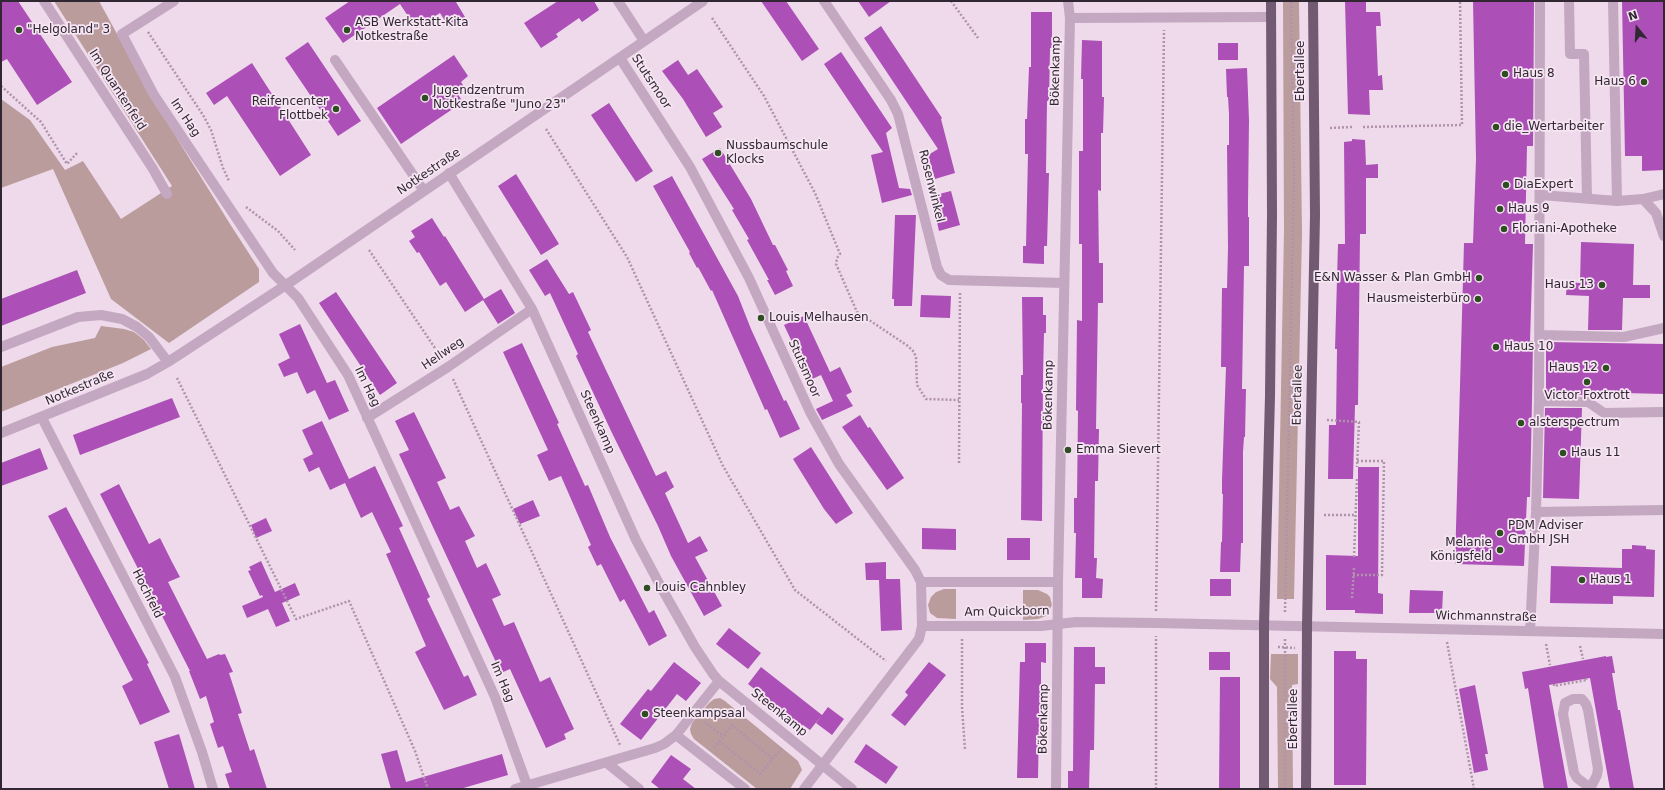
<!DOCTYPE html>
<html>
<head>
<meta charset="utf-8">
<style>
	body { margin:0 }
	#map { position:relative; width:1665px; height:790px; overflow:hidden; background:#eedaea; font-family:"DejaVu Sans",sans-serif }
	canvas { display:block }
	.frame { position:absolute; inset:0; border:2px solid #312732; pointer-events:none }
	.north { position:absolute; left:1617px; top:8px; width:40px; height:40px; -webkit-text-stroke:3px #f6e5f3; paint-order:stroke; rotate:342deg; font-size:11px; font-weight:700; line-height:16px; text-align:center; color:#312732 }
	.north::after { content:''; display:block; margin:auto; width:14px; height:18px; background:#312732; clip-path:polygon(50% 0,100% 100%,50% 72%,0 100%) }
</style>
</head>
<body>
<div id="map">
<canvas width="1665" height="790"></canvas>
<div class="frame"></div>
<div class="north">N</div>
</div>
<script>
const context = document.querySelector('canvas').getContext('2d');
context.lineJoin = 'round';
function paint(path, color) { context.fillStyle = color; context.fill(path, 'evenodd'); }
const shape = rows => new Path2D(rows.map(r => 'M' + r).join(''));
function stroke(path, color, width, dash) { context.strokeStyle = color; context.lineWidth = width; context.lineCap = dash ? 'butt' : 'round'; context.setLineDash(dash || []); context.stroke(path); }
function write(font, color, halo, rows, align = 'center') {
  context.font = font + ' "DejaVu Sans",sans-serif'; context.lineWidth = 3.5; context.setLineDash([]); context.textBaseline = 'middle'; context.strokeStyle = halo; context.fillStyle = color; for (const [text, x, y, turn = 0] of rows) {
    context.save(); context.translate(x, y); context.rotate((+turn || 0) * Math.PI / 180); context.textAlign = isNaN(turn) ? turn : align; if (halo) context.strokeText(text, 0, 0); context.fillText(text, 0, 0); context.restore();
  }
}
const green = shape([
	[54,1,99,1,152,98,230,224,259,269,259,282,169,343,111,299,53,169,1,188,1,99,30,120,65,170,83,161,121,219,172,186],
	[1283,1,1299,1,1302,234,1294,599,1277,599,1284,231],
	[101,326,124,329,134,332,144,340,151,349,123,363,1,412,1,367,52,347,95,338],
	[944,589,956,589,956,619,937,618,930,613,928,605,931,597,936,592],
	[1023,590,1038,590,1047,594,1050,597,1052,605,1046,616,1038,619,1023,620],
	[1271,654,1298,654,1298,684,1292,685,1293,789,1278,789,1277,687,1270,679],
	[720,698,725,701,798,761,802,770,790,789,757,789,694,739,691,734,690,729,692,723,709,703,714,699]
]);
const building = shape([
	[1,1,18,1,72,82,37,105,7,59,1,62],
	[350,1,458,1,456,2,465,17,449,27,440,13,416,28,400,4,343,43,325,18],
	[558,1,594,1,599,10,582,22,579,18,556,34,558,37,541,48,524,23],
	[761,1,786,1,819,49,802,61],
	[858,1,891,1,869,17],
	[1345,1,1366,1,1366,12,1380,12,1381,26,1376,26,1378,76,1382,75,1383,90,1369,90,1370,115,1348,114],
	[1473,1,1534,1,1533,146,1527,146,1525,244,1533,244,1530,341,1533,341,1532,401,1530,497,1527,497,1524,566,1455,564,1464,243,1473,243,1476,159],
	[1622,1,1664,1,1664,170,1642,171,1642,156,1625,156],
	[1031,12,1052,12,1052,48,1050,48,1049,101,1047,101,1046,173,1049,173,1047,246,1044,246,1044,264,1023,263,1023,246,1026,246,1028,154,1025,154,1025,119,1027,119,1029,67,1031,67],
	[881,26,942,118,941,119,955,173,935,179,928,155,938,149,864,38],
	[1082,40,1102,41,1102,97,1104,97,1103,133,1101,133,1101,191,1098,190,1099,263,1103,263,1103,303,1098,303,1096,429,1099,429,1098,481,1095,481,1094,558,1097,558,1096,578,1103,579,1102,598,1082,598,1082,578,1075,578,1076,533,1074,533,1074,498,1077,498,1078,411,1076,410,1077,320,1082,321,1082,244,1079,244,1079,151,1083,151,1083,79,1081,79],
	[308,42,361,121,338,136,285,58],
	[1218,43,1238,43,1238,60,1218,60],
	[841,52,892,128,886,133,899,188,910,189,912,195,882,203,871,155,883,152,824,64],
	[454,55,468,76,461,82,465,88,457,93,463,102,401,144,377,108],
	[678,60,688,75,697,69,723,107,713,113,722,127,706,137,683,99,662,71],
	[252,63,311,155,280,176,227,96,214,105,206,93],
	[1247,68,1249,120,1248,203,1248,217,1249,217,1249,266,1244,266,1242,389,1246,389,1245,437,1244,437,1243,452,1243,543,1241,543,1240,572,1220,572,1221,542,1222,542,1223,494,1222,494,1222,480,1226,367,1221,367,1222,288,1227,288,1228,248,1227,145,1229,145,1229,114,1228,97,1227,97,1226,69],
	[609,103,653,171,636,182,591,115],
	[1352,139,1365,140,1366,165,1378,164,1378,178,1366,178,1366,234,1360,234,1358,405,1355,405,1353,479,1328,479,1329,425,1336,425,1337,349,1335,349,1338,244,1345,244,1344,142,1352,141],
	[720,148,751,199,773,245,775,245,788,270,786,271,793,286,775,295,767,280,769,280,747,240,749,239,732,210,734,209,702,159],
	[516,174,559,244,541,255,498,186],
	[672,176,738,296,751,329,784,401,786,400,800,429,780,438,767,409,765,410,712,290,711,291,698,267,697,268,689,253,690,252,653,186],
	[951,191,960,225,939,231,931,196],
	[895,215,916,215,912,306,894,306,894,299,892,299],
	[432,218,444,237,445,236,484,299,501,289,515,313,498,324,483,300,465,312,446,282,440,286,419,252,417,253,409,241,415,237,411,231],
	[1581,242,1634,244,1633,285,1650,285,1650,298,1623,298,1622,330,1588,330,1589,296,1566,295,1567,282,1580,283],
	[547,259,569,294,573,292,591,330,588,332,656,476,666,471,674,487,665,493,688,543,700,536,708,551,695,557,722,606,704,616,671,556,658,526,612,433,576,356,578,354,550,293,545,296,529,270],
	[77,270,86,293,1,326,1,299],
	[336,292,397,383,380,395,319,303],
	[921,295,951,296,950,318,920,317],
	[1022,297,1043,297,1043,315,1046,315,1046,333,1044,333,1043,375,1042,521,1021,520,1022,403,1021,403,1021,375,1023,375],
	[804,316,830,372,840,367,852,392,846,395,853,406,822,420,816,409,833,401,821,375,810,380,784,325],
	[300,324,327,383,335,380,349,411,329,420,315,390,307,394,297,372,284,377,278,364,290,358,279,334],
	[1546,342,1664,344,1664,394,1583,392,1583,395,1546,395],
	[522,343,559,423,557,424,585,486,588,485,610,537,649,613,654,610,667,636,649,646,624,599,620,602,601,564,597,566,588,547,591,545,561,476,549,481,537,455,548,450,503,352],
	[172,398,180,417,80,455,73,435],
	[1545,408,1582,408,1579,499,1543,498],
	[414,412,446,478,437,482,450,510,459,506,475,536,465,541,477,568,486,563,501,595,492,599,504,626,514,622,540,682,550,677,574,729,564,734,566,739,546,748,510,669,501,673,399,454,409,450,395,421],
	[860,415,868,428,870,427,904,478,887,490,842,427],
	[322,421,349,479,375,466,403,526,399,528,430,597,427,599,464,677,468,675,477,695,444,710,415,652,426,646,386,554,391,552,372,512,361,518,345,483,330,490,319,467,309,472,303,459,313,454,302,430],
	[811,447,853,513,836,524,824,509,793,459],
	[40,448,48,469,1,486,1,463],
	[1358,467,1379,467,1378,593,1383,594,1383,614,1355,613,1355,610,1326,610,1326,555,1358,556],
	[119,484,149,544,160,538,172,562,180,577,168,582,207,659,219,654,220,655,225,654,233,672,229,673,242,713,238,714,250,751,254,749,267,789,230,789,225,774,232,772,223,746,218,748,210,724,214,722,206,696,200,699,189,671,190,671,100,494],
	[533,500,540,516,520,524,513,509],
	[66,507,149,663,147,664,170,712,140,725,122,686,133,680,48,516],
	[266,518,272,531,256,538,251,525],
	[922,528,956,529,956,550,922,549],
	[1007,538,1030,538,1030,560,1007,560],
	[1632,545,1646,546,1646,549,1655,550,1654,597,1613,596,1613,604,1550,603,1551,566,1622,568,1622,549,1632,549],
	[261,561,275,592,295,583,300,595,282,603,290,621,276,627,268,609,247,618,242,606,263,597,262,595,260,596,248,571,251,570,249,567],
	[886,562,886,579,900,579,902,630,881,631,879,580,866,580,865,563],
	[1210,579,1231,579,1231,596,1210,596],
	[1410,590,1443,591,1442,613,1409,613],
	[729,628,761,653,748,669,716,644],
	[1025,643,1046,643,1046,663,1041,662,1041,725,1039,725,1038,778,1017,778,1020,662,1025,662],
	[1074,647,1095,647,1095,667,1105,667,1105,684,1095,684,1094,750,1090,750,1089,789,1068,789,1068,771,1073,771],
	[1334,651,1356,651,1356,659,1367,659,1366,785,1334,785],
	[1209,652,1230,652,1230,670,1209,670],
	[1606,656,1606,657,1612,656,1615,673,1612,673,1618,710,1620,710,1634,789,1610,789,1590,678,1549,685,1568,789,1544,789,1528,688,1525,689,1522,672],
	[674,662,701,683,686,701,677,694,641,740,620,724,648,689,651,691],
	[929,662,946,675,905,726,891,715,908,695,905,692],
	[761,667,822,715,810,730,803,725,801,726,748,684],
	[1220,677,1240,677,1240,789,1219,789],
	[1475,685,1488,754,1485,754,1488,770,1474,773,1459,689],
	[828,707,844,719,832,735,816,723],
	[179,734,187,761,195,789,169,789,154,742],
	[866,744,898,767,886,784,854,762],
	[397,750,406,782,502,754,508,775,460,789,391,789,381,754],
	[671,755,691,769,683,779,696,789,660,789,651,782]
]);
const path = shape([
	[951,1,978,38],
	[712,18,764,96,815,193,840,254,837,258,836,264,857,312,908,346,914,352,916,358,917,385,926,399,959,400],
	[148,32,203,115,211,130,223,168,229,181],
	[1,86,41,122,67,164,77,153],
	[1363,127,1462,125,1460,1],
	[1330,128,1352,127],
	[546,129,627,257,723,466,795,590,886,661],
	[246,207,278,231,295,250],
	[369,250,441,357],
	[177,378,296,619,349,601,415,751,428,789],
	[453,379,620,745],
	[1327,420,1359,422,1357,467],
	[959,463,960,293],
	[1324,515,1356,515],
	[1354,557,1357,478],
	[1353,575,1382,575,1384,461,1357,461],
	[1352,598,1354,568],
	[1156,611,1164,30],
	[1285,612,1294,179,1291,1],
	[962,639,962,707,965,750],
	[1447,642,1474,789],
	[1546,644,1550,665],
	[1580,646,1583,659],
	[1278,647,1295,648],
	[1554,684,1554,686,1570,683,1587,680,1586,678],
	[704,722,723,736],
	[719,741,760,774,782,748],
	[714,748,732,725,773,759],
	[1156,789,1156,636],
	[1285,789,1285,638]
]);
const minor = shape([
	[44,1,153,169,167,194],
	[174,1,122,34,154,95,273,273,298,298,348,375,495,697,527,785],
	[618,1,644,41],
	[824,1,891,100,898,114,937,267,941,275,949,280,1064,283],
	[1569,1,1570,54,1584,54,1587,198],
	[1613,1,1617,201],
	[1070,18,1271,17],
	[620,58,690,167,749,278,810,412,839,464,915,570,921,582,922,626],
	[335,60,424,191],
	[449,173,532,309,636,540,661,587,695,647,713,674,719,681,852,789],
	[1541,195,1617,201,1643,199,1656,213,1664,236],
	[1643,199,1664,194],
	[1540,335,1624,337,1664,328],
	[1,347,78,317,101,315,122,319,137,327,149,337,168,362],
	[1539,401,1588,402,1604,413,1664,412],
	[42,418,175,677,202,752,213,789],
	[367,418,448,367,532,309],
	[1,433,147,374,168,362,286,285,703,1],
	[1536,512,1664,510],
	[921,582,1058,582],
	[1530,631,1536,512,1539,401,1540,1],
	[676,735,745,789],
	[607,763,639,789],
	[1589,787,1577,778,1574,773,1563,714,1565,703,1573,699,1582,699,1586,704,1588,710,1598,769,1597,775,1590,789],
	[515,789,655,748,664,744,676,735,719,681],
	[804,789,919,639,922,626,1041,626,1076,622,1156,623,1664,634],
	[1056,789,1058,582,1070,18,1068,1]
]);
const major = shape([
	[1264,789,1264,625,1270,396,1272,215,1271,1],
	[1306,789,1307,626,1315,215,1313,1]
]);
const markers = [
	[19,30,4,"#2e4e22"],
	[347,30,4,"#2e4e22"],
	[1505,74,4,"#2e4e22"],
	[1644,82,4,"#2e4e22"],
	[425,98,4,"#2e4e22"],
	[336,109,4,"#2e4e22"],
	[1496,127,4,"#2e4e22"],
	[718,153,4,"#2e4e22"],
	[1506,185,4,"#2e4e22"],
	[1500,209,4,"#2e4e22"],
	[1504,229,4,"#2e4e22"],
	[1479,278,4,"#2e4e22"],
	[1602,285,4,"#2e4e22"],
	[1478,299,4,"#2e4e22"],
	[761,318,4,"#2e4e22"],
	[1496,347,4,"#2e4e22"],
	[1606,368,4,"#2e4e22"],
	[1587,382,4,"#2e4e22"],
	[1521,423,4,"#2e4e22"],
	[1068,450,4,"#2e4e22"],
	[1563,453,4,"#2e4e22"],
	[1500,533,4,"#2e4e22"],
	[1500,550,4,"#2e4e22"],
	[1582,580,4,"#2e4e22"],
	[647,588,4,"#2e4e22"],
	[645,714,4,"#2e4e22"]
];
const poiNames = [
	["ASB Werkstatt-Kita",355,23],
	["Notkestraße",355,37],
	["\"Helgoland\" 3",27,30],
	["Haus 8",1513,74],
	["Haus 6",1636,82,"right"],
	["Jugendzentrum",433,91],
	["Notkestraße \"Juno 23\"",433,105],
	["Reifencenter",328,102,"right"],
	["Flottbek",328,116,"right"],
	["die_Wertarbeiter",1504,127],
	["Nussbaumschule",726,146],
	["Klocks",726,160],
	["DiaExpert",1514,185],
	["Haus 9",1508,209],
	["Floriani-Apotheke",1512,229],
	["E&N Wasser & Plan GmbH",1471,278,"right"],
	["Haus 13",1594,285,"right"],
	["Hausmeisterbüro",1470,299,"right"],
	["Louis Melhausen",769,318],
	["Haus 10",1504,347],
	["Haus 12",1598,368,"right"],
	["Victor Foxtrott",1587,396,"center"],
	["alsterspectrum",1529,423],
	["Emma Sievert",1076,450],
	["Haus 11",1571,453],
	["PDM Adviser",1508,526],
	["GmbH JSH",1508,540],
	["Melanie",1492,543,"right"],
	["Königsfeld",1492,557,"right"],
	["Haus 1",1590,580],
	["Louis Cahnbley",655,588],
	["Steenkampsaal",653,714]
];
const streetNames = [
	["Bökenkamp",1056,71,-89],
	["Ebertallee",1301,71,-90],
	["Stutsmoor",651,82,57],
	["Im Quantenfeld",117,90,57],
	["Im Hag",185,118,56],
	["Notkestraße",429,172,-34],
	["Rosenwinkel",931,186,76],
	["Hellweg",443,354,-34],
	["Stutsmoor",804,369,66],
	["Im Hag",367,387,64],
	["Notkestraße",80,388,-23],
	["Bökenkamp",1049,395,-89],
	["Ebertallee",1298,395,-89],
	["Steenkamp",597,422,66],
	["Hochfeld",147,594,63],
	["Am Quickborn",1007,612,-1],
	["Wichmannstraße",1486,617,1],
	["Im Hag",502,682,67],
	["Steenkamp",779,713,39],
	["Bökenkamp",1044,719,-89],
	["Ebertallee",1294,719,-90]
];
paint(green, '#bb9c9c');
paint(building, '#ac4fb7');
stroke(path, '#b092ad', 2.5, [2, 2]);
stroke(minor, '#c4a7c1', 10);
stroke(major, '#725a72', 10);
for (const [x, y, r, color] of markers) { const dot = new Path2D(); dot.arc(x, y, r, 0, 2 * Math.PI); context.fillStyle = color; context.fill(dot); stroke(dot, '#f6e5f3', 1.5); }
write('12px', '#312732', '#f6e5f3', poiNames, 'left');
write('12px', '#312732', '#f6e5f3', streetNames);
</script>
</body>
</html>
